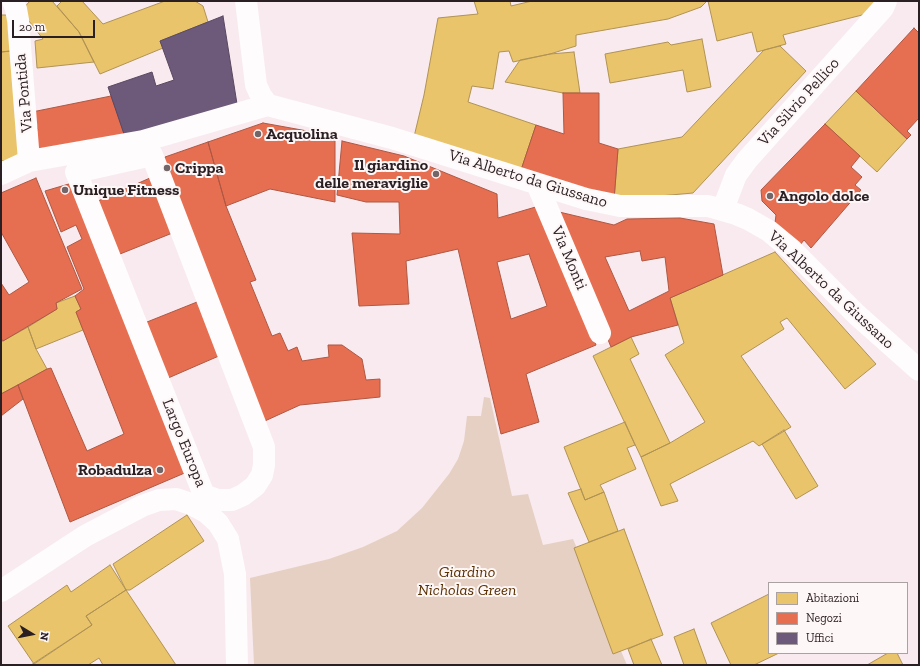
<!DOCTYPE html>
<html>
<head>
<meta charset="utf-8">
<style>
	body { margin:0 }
	#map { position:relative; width:920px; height:666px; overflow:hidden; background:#f8eaee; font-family:"Zilla Slab",serif }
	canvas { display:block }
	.frame { position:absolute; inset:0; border:2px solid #2a1f22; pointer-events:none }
	.legend { position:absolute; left:768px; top:582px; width:140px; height:72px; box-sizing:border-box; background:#fef7f8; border:1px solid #a9a1a2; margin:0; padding:5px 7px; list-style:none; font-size:12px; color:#2a1f22 }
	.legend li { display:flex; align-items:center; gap:8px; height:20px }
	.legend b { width:20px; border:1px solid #a9a1a2 }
	.north { position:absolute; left:12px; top:614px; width:40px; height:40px; -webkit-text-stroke:3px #fef7f8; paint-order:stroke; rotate:100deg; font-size:11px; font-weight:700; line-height:16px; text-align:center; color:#2a1f22 }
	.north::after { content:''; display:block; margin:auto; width:14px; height:18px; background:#2a1f22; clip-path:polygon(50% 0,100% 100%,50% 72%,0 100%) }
	.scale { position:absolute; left:12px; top:20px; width:83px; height:18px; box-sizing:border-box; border:2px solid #2a1f22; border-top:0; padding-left:5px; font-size:12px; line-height:14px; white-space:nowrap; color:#2a1f22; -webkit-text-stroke:3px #fef7f8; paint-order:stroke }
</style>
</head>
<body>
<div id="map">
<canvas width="920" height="666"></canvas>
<div class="frame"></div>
<ul class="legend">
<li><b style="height:11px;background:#e9c46a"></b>Abitazioni</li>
<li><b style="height:11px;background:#e76f51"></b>Negozi</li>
<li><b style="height:11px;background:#6d597a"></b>Uffici</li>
</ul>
<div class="north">N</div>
<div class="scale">20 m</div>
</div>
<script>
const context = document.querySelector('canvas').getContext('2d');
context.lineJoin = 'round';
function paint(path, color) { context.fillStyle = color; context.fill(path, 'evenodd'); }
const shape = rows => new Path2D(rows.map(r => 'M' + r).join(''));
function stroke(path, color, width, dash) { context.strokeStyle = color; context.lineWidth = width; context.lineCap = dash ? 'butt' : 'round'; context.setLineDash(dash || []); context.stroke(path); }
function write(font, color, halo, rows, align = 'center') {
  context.font = font + ' "Zilla Slab",serif'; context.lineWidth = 4; context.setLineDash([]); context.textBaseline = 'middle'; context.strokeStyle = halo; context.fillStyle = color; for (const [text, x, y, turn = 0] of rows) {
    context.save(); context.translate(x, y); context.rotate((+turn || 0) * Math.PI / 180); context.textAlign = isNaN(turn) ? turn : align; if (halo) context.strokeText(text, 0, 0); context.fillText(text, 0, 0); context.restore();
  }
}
const green = shape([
	[484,397,490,398,512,496,528,494,543,545,573,539,627,665,254,665,250,578,329,559,363,547,397,531,422,508,449,474,458,459,464,441,467,416,481,416]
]);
const homes = shape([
	[30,1,52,1,79,32,94,62,37,68,35,41,43,39,21,11,30,1],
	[62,1,82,1,103,24,165,1,195,1,203,6,208,22,160,41,163,48,100,74,79,32,57,6,62,1],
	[474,1,510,1,511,6,532,1,707,1,701,7,668,19,576,35,576,46,550,54,513,62,509,51,499,52,493,89,472,86,468,102,536,125,521,170,413,141,424,95,438,18,478,14,474,1],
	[708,1,876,1,878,11,783,35,786,44,757,52,752,32,717,41,708,1],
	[1,15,7,15,11,51,1,52,1,15],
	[702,39,711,87,687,92,683,70,610,83,605,54,668,42,671,45,702,39],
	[780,46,806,71,693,193,614,200,618,149,682,137,764,50,780,46],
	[11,51,24,158,1,161,1,52,11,51],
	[574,52,580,93,563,93,505,82,520,60,550,54,574,52],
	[856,91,907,139,877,172,825,124,856,91],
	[775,252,876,364,845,389,787,318,780,322,784,329,741,356,791,427,759,446,753,441,670,484,678,501,661,506,641,457,670,443,705,422,665,355,684,343,670,298,775,252],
	[75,296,81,309,76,312,83,330,36,349,28,327,57,309,56,303,75,296],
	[28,327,36,349,47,369,1,394,1,342,28,327],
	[631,337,639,354,630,359,670,443,641,457,593,356,631,337],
	[625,422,635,445,627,448,636,469,600,485,604,492,585,500,564,447,625,422],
	[784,430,818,486,796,499,762,444,784,430],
	[581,489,585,500,604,492,618,531,589,542,568,493,581,489],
	[187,515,204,541,130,590,126,590,113,564,187,515],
	[624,529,663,635,613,654,574,548,624,529],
	[110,565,126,590,86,616,92,625,34,664,8,626,67,585,71,592,110,565],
	[126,590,176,665,103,665,99,658,88,665,31,665,92,625,86,616,126,590],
	[769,594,769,653,779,653,754,665,731,665,711,623,769,594],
	[694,629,707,665,684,665,674,637,694,629],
	[651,639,662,665,634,665,628,649,651,639],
	[888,653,897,653,903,665,867,665,888,653]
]);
const shops = shape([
	[914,28,919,33,919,118,907,131,911,135,907,139,856,91,914,28],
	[563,93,599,93,599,143,618,149,614,200,521,170,536,125,564,134,563,93],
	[111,96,125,134,27,153,24,132,38,130,32,112,111,96],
	[263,123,335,136,335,202,270,189,226,206,208,142,263,123],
	[825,124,860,156,851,167,862,177,855,185,861,190,811,248,804,240,800,245,775,223,776,215,762,201,761,190,825,124],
	[342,141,404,156,497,194,498,218,539,206,554,231,596,345,526,374,539,422,501,434,458,249,406,261,409,304,359,306,352,233,400,234,399,202,366,202,337,195,342,141],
	[529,254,547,306,511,319,497,262,529,254],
	[208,142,226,206,256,280,250,282,272,336,280,333,288,351,297,347,302,361,329,357,328,345,342,345,362,359,366,380,380,379,380,397,300,405,256,425,228,352,159,382,194,469,70,522,18,385,47,369,51,368,87,451,124,434,76,312,81,309,75,296,84,289,67,247,82,239,76,225,61,232,45,191,79,181,89,205,159,174,165,157,208,142],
	[180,230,207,298,137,326,110,258,180,230],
	[36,178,82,289,56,303,57,309,3,341,1,338,1,283,9,295,29,282,1,232,1,193,36,178],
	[555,211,614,225,627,219,680,218,714,224,723,275,670,298,678,325,631,337,611,347,555,211],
	[640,251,642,261,665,257,669,291,629,311,605,257,640,251],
	[18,385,23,399,1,416,1,394,18,385]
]);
const offices = shape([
	[223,16,237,104,126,140,108,87,152,72,156,86,174,80,160,41,223,16]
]);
const street = shape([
	[13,1,16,9,18,20,29,161],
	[246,1,256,85,261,96,268,105,392,138,586,199,620,206,708,206,736,214,748,219,769,231,792,250,857,315,919,370],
	[152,155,264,447,264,465,262,475,255,486,243,495,232,500,218,500,204,495,76,172,152,155],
	[1,174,29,161,143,141,268,105],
	[537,184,600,333],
	[723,209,736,175,747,160,883,8,886,1],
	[1,591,85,536,142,506,159,500,176,499,191,504,206,512,218,523,228,539,235,574,237,665]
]);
const markers = [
	[258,134,4,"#726669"],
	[167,168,4,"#726669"],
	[436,174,4,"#726669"],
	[65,190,4,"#726669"],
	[770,196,4,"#726669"],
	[160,470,4,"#726669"]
];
const streetNames = [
	["Via Pontida",24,93,-95],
	["Via Silvio Pellico",799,102,-48],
	["Via Alberto da Giussano",528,179,17],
	["Via Monti",569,258,67],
	["Via Alberto da Giussano",831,290,43],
	["Largo Europa",184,443,68]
];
const poiNames = [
	["Acquolina",266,134],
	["Il giardino",428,165,"right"],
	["delle meraviglie",428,183,"right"],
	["Crippa",175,168],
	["Unique Fitness",73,190],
	["Angolo dolce",778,196],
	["Robadulza",152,470,"right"]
];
const parkNames = [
	["Giardino",467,572],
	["Nicholas Green",467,590]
];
paint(green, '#e6d0c3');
paint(homes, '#e9c46a');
stroke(homes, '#b09254', 1);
paint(shops, '#e76f51');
stroke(shops, '#ae5743', 1);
paint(offices, '#6d597a');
stroke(offices, '#594860', 1);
stroke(street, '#fefcfc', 22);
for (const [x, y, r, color] of markers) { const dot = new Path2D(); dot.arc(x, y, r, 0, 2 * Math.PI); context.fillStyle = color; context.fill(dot); stroke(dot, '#fef7f8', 1.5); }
write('16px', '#2a1f22', '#fef7f8', streetNames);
write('bold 16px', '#2a1f22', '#fef7f8', poiNames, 'left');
write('italic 16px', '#5a3000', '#fef7f8', parkNames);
</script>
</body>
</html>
